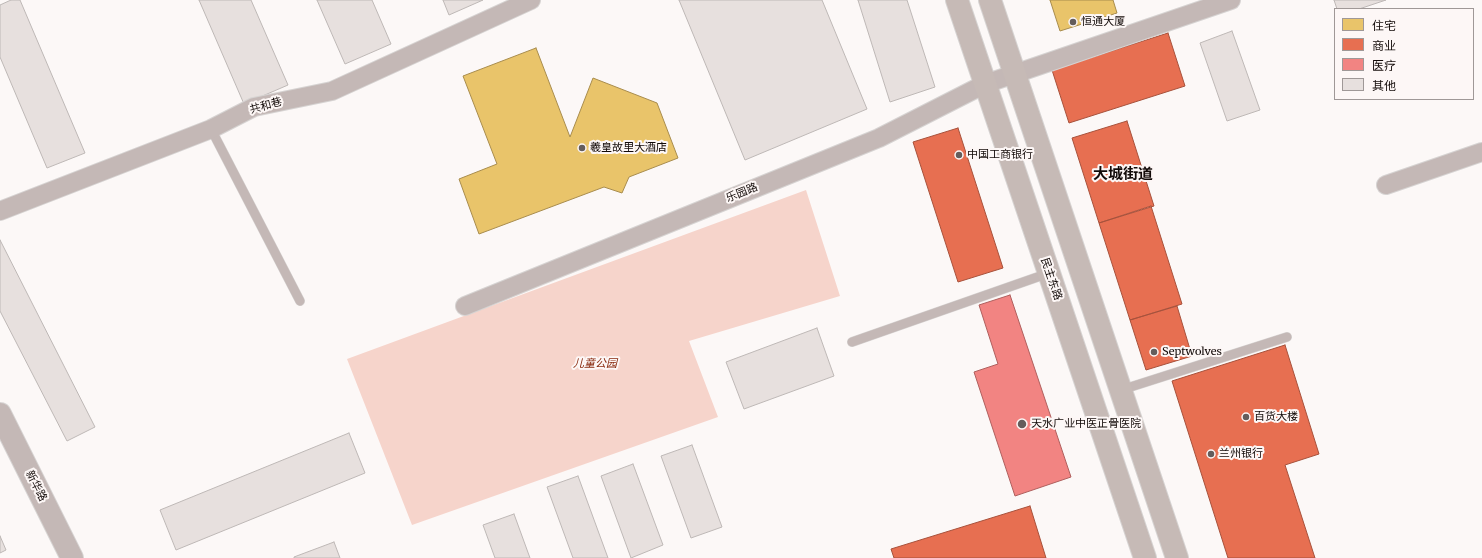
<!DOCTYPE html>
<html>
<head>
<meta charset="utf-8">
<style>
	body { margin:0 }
	#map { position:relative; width:1482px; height:558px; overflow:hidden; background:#fcf8f7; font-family:Merriweather,"Noto Sans SC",serif }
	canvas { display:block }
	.legend { position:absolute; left:1334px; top:8px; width:140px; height:92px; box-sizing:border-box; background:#fdf7f6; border:1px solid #9f9897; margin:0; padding:5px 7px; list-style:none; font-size:12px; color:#120a08 }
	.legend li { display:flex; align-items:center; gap:8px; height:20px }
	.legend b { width:20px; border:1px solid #9f9897 }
</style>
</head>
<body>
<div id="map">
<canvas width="1482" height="558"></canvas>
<ul class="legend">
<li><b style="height:11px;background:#e9c46a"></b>住宅</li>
<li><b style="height:11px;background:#e76f51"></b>商业</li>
<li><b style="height:11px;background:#f28482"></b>医疗</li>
<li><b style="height:11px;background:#e7e0de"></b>其他</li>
</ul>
</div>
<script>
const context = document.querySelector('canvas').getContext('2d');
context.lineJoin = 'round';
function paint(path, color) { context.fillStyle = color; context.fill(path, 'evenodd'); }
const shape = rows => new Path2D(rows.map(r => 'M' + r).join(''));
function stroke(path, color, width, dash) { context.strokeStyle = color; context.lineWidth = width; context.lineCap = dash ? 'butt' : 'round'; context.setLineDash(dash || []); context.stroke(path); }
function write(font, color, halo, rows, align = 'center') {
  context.font = font + ' Merriweather,"Noto Sans SC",serif'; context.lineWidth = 4; context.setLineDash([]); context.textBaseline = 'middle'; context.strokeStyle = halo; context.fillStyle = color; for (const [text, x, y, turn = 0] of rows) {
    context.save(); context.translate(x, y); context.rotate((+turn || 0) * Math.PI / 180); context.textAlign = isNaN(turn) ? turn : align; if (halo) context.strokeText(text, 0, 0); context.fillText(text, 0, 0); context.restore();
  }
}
const green = shape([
	[806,190,840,296,689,341,718,417,412,525,347,359]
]);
const homes = shape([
	[1050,0,1113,0,1117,13,1060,31,1050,0],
	[536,48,570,137,593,78,657,103,678,158,629,177,622,193,604,187,479,234,459,179,497,164,463,76,536,48]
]);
const shops = shape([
	[1168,33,1185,86,1069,123,1052,70,1168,33],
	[1127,121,1154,206,1099,223,1072,138,1127,121],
	[958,128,1003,268,958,282,913,142,958,128],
	[1151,206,1182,304,1130,320,1099,223,1151,206],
	[1177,306,1192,356,1146,370,1130,320,1177,306],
	[1285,345,1319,454,1285,465,1315,558,1228,558,1172,381,1285,345],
	[1030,506,1046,558,894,558,891,549,1030,506]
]);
const health = shape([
	[1010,295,1071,477,1015,496,974,372,998,364,979,305,1010,295]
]);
const building = shape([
	[11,0,20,0,85,153,47,168,0,57,0,5,11,0],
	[199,0,251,0,288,85,244,104,199,0],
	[317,0,372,0,391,44,345,64,317,0],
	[443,0,483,0,449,15,443,0],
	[679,0,822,0,867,109,745,160,679,0],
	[858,0,907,0,935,87,890,102,858,0],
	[1334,0,1386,0,1359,9,1337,9,1334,0],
	[1232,31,1260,110,1227,121,1200,43,1232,31],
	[0,240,95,427,67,441,0,311,0,240],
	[817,328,834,376,744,409,726,362,817,328],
	[349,433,365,473,176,550,160,510,349,433],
	[692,445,722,527,691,538,661,456,692,445],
	[633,464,663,545,631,558,601,476,633,464],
	[578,476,608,558,573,558,547,487,578,476],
	[514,514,530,558,495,558,483,525,514,514],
	[0,536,6,550,0,553,0,536],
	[334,542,340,558,294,558,294,557,334,542]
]);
const service = shape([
	[211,129,300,301],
	[852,342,1049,273],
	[1121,390,1287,337]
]);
const minor = shape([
	[1386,185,1482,152],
	[0,211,211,129,254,107,332,91,531,0],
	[465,306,879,138,985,84,1231,0]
]);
const tertiary = shape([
	[0,414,72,558]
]);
const primary = shape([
	[957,0,1145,558],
	[990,0,1177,558]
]);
const markers = [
	[1073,22,4,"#645d5c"],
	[582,148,4,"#645d5c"],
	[959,155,4,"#645d5c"],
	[1154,352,4,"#645d5c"],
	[1246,417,4,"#645d5c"],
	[1022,424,5,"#645d5c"],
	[1211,454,4,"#645d5c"]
];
const poiNames = [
	["恒通大厦",1081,22],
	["羲皇故里大酒店",590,148],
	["中国工商银行",967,155],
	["Septwolves",1162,352],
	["百货大楼",1254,417],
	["天水广业中医正骨医院",1031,424],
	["兰州银行",1219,454]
];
const streetNames = [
	["共和巷",266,106,-15],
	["乐园路",742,193,-22],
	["民主东路",1051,279,71],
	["新华路",36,486,63]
];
const parkNames = [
	["儿童公园",595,364]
];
const districtNames = [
	["大城街道",1123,175]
];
paint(green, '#f6d4cb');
paint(homes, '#e9c46a');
stroke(homes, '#a88c4d', 1);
paint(shops, '#e76f51');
stroke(shops, '#a7513b', 1);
paint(health, '#f28482');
stroke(health, '#af5f5d', 1);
paint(building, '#e7e0de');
stroke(building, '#beb8b6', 1);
stroke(service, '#d6d3d2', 10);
stroke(minor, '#d6d3d2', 20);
stroke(tertiary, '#d6d3d2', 24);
stroke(primary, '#d6d3d2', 24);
stroke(service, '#c4b8b6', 9);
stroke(minor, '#c4b8b6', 18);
stroke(tertiary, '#c4b8b6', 22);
stroke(primary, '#c6bab6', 22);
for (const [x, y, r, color] of markers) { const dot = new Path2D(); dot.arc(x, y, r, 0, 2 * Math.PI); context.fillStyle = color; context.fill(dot); stroke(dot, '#fdf7f6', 1.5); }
write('11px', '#120a08', '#fdf7f6', poiNames, 'left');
write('11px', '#120a08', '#fdf7f6', streetNames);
write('italic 11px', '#892a0e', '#fdf7f6', parkNames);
write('bold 15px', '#120a08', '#fdf7f6', districtNames);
</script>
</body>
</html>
